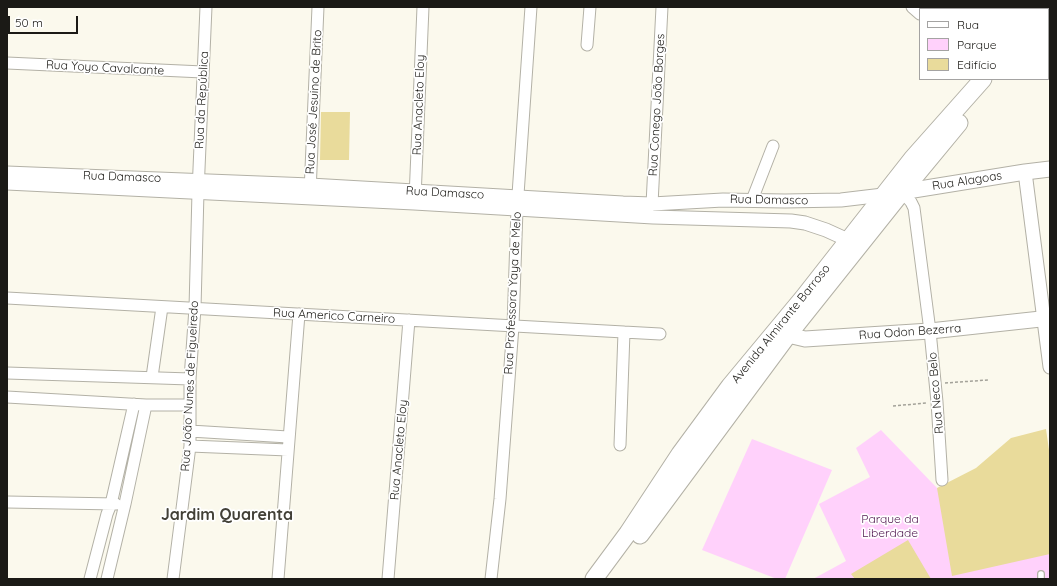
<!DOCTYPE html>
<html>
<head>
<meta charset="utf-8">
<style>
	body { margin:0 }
	#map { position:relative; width:1057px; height:586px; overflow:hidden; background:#fbf9ed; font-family:Quicksand,sans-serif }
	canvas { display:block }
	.frame { position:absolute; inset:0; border:8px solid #1b1a16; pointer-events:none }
	.legend { position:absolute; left:919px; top:8px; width:130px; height:72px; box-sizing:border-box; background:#fff; border:1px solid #a4a3a2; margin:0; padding:5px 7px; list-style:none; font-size:12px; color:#1b1a16 }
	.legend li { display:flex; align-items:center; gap:8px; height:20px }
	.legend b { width:20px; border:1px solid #a4a3a2 }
	.scale { position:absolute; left:8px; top:16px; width:70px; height:18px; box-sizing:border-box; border:2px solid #1b1a16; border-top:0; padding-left:5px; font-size:12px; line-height:14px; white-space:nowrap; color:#1b1a16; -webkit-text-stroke:3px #fff; paint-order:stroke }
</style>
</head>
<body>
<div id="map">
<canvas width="1057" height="586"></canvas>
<div class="frame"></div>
<ul class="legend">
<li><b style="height:5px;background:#fff"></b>Rua</li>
<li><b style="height:11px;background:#ffd1fb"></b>Parque</li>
<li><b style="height:11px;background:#e9db9b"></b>Edifício</li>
</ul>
<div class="scale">50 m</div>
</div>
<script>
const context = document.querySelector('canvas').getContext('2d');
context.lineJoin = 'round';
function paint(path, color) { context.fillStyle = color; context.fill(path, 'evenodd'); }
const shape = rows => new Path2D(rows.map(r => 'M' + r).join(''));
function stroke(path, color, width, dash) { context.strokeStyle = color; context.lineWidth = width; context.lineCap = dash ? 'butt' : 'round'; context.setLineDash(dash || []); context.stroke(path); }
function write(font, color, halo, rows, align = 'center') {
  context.font = font + ' Quicksand,sans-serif'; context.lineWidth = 3.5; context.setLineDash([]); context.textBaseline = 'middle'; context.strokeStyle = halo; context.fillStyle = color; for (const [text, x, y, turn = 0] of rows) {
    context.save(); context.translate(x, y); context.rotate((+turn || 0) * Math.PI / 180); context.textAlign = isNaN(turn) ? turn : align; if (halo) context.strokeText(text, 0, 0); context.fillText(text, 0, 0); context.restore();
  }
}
const green = shape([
	[881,430,937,488,1050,554,1050,579,813,579,846,561,819,504,870,477,856,448],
	[752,439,832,470,785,579,777,579,702,550]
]);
const building = shape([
	[321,112,350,112,349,160,320,160],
	[1046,429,1050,457,1050,554,952,576,937,488,976,468,1011,438],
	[908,540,931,579,855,579,851,574]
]);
const path = shape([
	[945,383,988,380],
	[893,406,927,403]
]);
const service = shape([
	[1041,574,1041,579]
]);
const minor = shape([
	[912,7,920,14],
	[1039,7,1041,9],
	[587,45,590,7],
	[7,63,203,72],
	[310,192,318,7],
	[902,192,911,202,914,208,930,331,937,402,942,480],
	[415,198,423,7],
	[752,200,773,146],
	[652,204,662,7],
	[7,298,660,334],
	[7,373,190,379],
	[152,377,162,307],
	[7,397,146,405,190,405],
	[190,431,288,437],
	[620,445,624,332],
	[190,446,288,450],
	[7,502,116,504],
	[90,579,107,514,111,504,134,404],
	[107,579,125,504,146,405],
	[173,579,190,446,190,379,195,308,198,192,206,7],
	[278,579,299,314],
	[388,579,409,320],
	[491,579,500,499,513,326,517,209,531,7]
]);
const tertiary = shape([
	[1025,172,1050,367],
	[7,173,310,185,623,203,652,204,723,200,785,201,841,200,883,195],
	[7,183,414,203,653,217,791,221,805,223,826,230,848,240]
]);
const secondary = shape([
	[895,193,1025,172,1050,169],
	[786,326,788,335,805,339,930,331,1050,318]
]);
const primary = shape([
	[1048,16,1050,14],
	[640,535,788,335,902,192,959,123],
	[594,579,628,533,680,454,730,386,803,298,912,159,983,79]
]);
const streetNames = [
	["Rua Yoyo Cavalcante",105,68,3],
	["Rua da República",202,100,-87],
	["Rua José Jesuino de Brito",314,102,-87],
	["Rua Anacleto Eloy",419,105,-88],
	["Rua Conego João Borges",657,105,-87],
	["Rua Damasco",122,177,2],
	["Rua Alagoas",967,181,-9],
	["Rua Damasco",445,193,3],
	["Rua Damasco",769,200,1],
	["Rua Professora Yaya de Melo",513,293,-87],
	["Rua Americo Carneiro",334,316,3],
	["Avenida Almirante Barroso",781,324,-51],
	["Rua Odon Bezerra",910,332,-4],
	["Rua João Nunes de Figueiredo",190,386,-87],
	["Rua Neco Belo",936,393,-95],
	["Rua Anacleto Eloy",399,450,-85]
];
const parkNames = [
	["Parque da",890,519],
	["Liberdade",890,533]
];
const districtNames = [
	["Jardim Quarenta",227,515]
];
paint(green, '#ffd1fb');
paint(building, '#e9db9b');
stroke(service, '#b3b1a6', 8);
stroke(minor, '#b3b1a6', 13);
stroke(tertiary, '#b3b1a6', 15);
stroke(secondary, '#b3b1a6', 17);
stroke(primary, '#b3b1a6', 19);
stroke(path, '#a3a299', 1.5, [3, 2]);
stroke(service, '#fff', 5.5);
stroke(minor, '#fff', 11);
stroke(tertiary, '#fff', 13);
stroke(secondary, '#fff', 15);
stroke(primary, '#fff', 17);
write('12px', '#1b1a16', '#fff', streetNames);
write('12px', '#511850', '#fff', parkNames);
write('bold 16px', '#424037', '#fff', districtNames);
</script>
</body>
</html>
